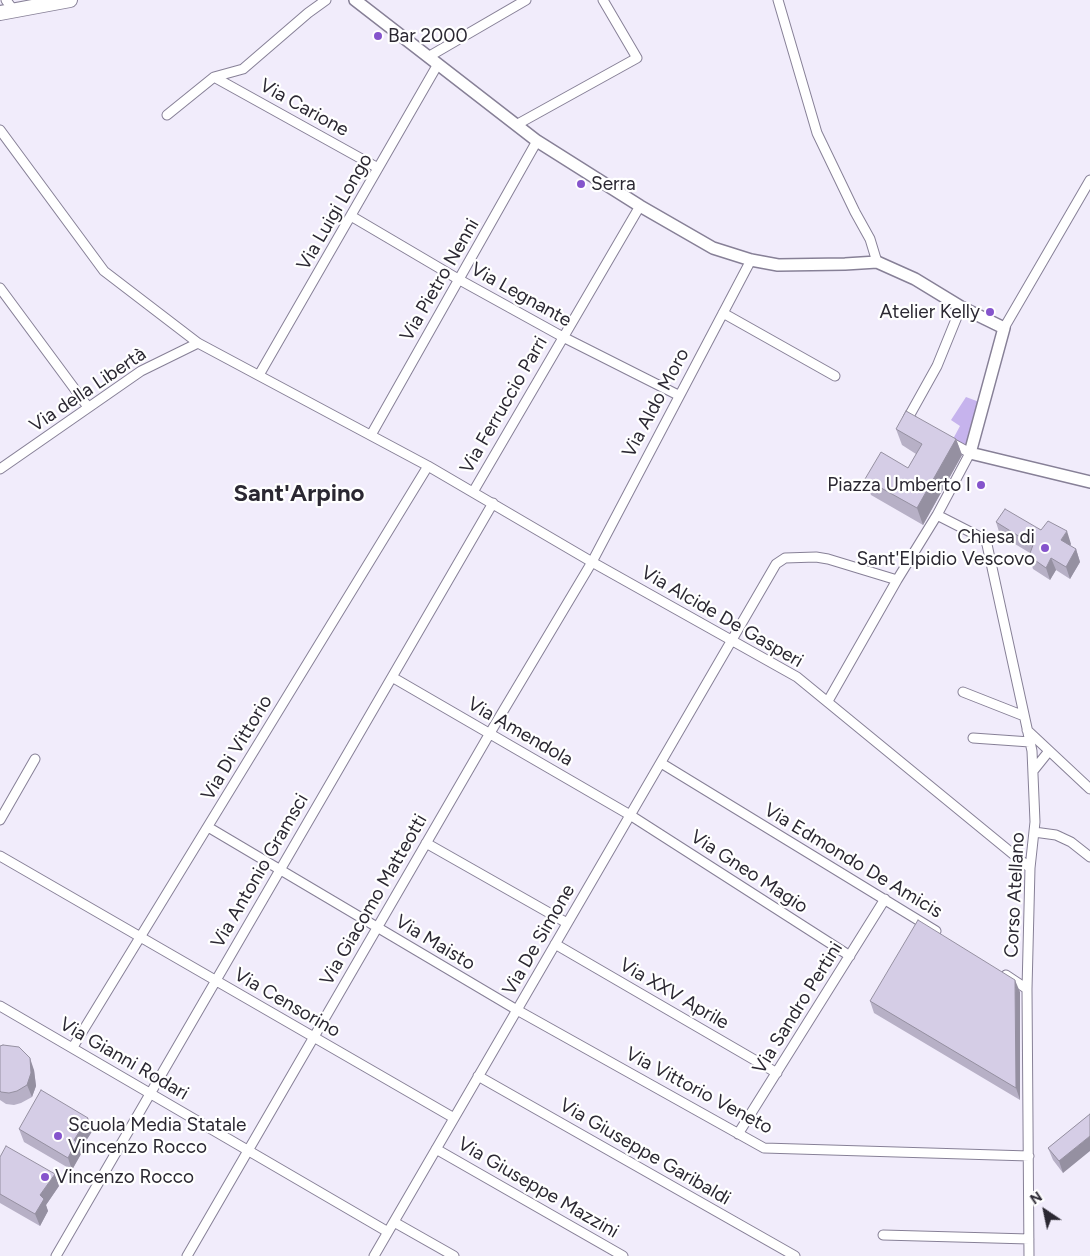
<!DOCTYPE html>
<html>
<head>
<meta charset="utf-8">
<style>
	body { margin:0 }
	#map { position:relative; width:1090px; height:1256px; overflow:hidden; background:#f1ecfb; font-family:Figtree,sans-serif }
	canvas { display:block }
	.north { position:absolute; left:1020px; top:1186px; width:50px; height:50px; -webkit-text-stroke:4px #fff; paint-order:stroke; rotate:326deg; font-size:14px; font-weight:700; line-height:20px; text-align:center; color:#2b2832 }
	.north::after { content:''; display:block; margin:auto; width:18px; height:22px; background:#2b2832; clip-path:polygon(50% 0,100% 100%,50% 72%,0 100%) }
</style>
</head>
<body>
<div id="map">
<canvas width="1090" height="1256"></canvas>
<div class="north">N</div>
</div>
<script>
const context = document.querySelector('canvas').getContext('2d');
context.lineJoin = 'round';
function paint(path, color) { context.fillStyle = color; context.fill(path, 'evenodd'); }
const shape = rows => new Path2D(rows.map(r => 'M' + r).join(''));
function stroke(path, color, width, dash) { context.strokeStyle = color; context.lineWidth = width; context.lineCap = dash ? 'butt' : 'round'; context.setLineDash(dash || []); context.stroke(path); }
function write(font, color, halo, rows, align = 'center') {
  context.font = font + ' Figtree,sans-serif'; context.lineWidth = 4.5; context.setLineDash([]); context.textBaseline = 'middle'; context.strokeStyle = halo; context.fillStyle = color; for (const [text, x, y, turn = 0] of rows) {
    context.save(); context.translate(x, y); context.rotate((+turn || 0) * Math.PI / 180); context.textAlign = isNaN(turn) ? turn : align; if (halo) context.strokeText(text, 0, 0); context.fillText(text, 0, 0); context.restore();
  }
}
const green = shape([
	[966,397,982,403,970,448,953,439,960,426,951,420]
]);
const minor = shape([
	[6,0,14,11],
	[778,0,817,133,855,212,870,239,877,262],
	[428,57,526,0],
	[214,77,378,168],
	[167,115,214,77,243,69,308,13,326,0],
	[516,125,637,58,603,0],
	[0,130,104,271,198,343,428,466,592,562,797,677,1030,868],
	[351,216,458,279,563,337,678,395],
	[0,288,88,407],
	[723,313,835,376],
	[1004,328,1090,180],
	[259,375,438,64],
	[912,420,908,418,937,366,961,307],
	[371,435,537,141],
	[0,469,141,371,198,343],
	[473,492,640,206],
	[937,515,986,540,1032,751,1035,822,1030,868,1027,989,1029,1256],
	[392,677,630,815,850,956],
	[963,692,1024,716],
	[828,701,897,580,937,515,970,453,950,442],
	[1027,730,1090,789],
	[973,738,1030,742],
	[661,763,936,931],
	[1033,771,1049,751],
	[0,820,35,759],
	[208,827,517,1010,764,1148,1029,1156],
	[1034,832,1056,835,1071,842,1090,857],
	[426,843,567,923],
	[0,856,454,1118],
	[555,944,777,1073],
	[1006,975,1027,989],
	[0,1006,388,1232],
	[73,1047,428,466],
	[478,1076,795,1256],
	[738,1134,885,899],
	[436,1149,623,1256],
	[394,1222,454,1256],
	[883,1235,1029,1239],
	[56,1256,493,503],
	[187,1256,490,733,592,562,751,260],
	[374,1256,776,564,785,558,816,557,828,559,897,580]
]);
const tertiary = shape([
	[355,0,537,141,640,206,713,248,751,260,778,265,845,264,877,262,915,279,961,307,1004,328,970,453,1090,482]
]);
const secondary = shape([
	[0,13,70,0]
]);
const wall = shape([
	[896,429,956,439,962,455,923,525,871,495,865,479,908,468,916,454,902,445],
	[996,522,1041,530,1071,544,1070,546,1076,549,1080,562,1070,579,1056,570,1050,580,1033,569,1029,556,1030,553,1000,535],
	[1020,992,1020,1100,874,1013,870,1001],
	[0,1046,34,1070,36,1086,32,1097,21,1103,14,1105,6,1104,0,1100],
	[1090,1114,1063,1173,1053,1160,1048,1148],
	[19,1129,93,1130,80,1150,81,1154,72,1170,24,1142],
	[0,1157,59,1186,46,1205,48,1211,40,1226,0,1203]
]);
const shadedWall = shape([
	[956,439,962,455,923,525,917,508],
	[1067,531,1071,544,1065,552,1061,540],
	[1076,549,1080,562,1070,579,1066,567],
	[1051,558,1056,570,1050,580,1046,568],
	[1015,980,1020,992,1020,1100,1016,1088],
	[30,1058,34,1070,36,1086,32,1097,27,1085],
	[88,1118,93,1130,80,1150,81,1154,72,1170,68,1158,74,1140],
	[1090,1136,1090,1151,1063,1173,1059,1161],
	[55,1174,59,1186,46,1205,48,1211,40,1226,35,1214,40,1195]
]);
const building = shape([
	[906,411,956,439,917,508,865,479,881,452,908,468,922,444,896,429,906,411],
	[1005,509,1041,530,1048,521,1067,531,1061,540,1076,549,1066,567,1051,558,1046,568,1029,556,1033,545,996,522,1005,509],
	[918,920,1015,980,1016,1088,870,1001,918,920],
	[3,1045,19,1047,30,1058,31,1073,27,1085,17,1091,9,1093,1,1092,0,1091,0,1046,3,1045],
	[41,1090,88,1118,74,1140,76,1142,68,1158,19,1129,41,1090],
	[1090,1114,1090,1136,1059,1161,1048,1148,1090,1114],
	[6,1146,55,1174,40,1195,44,1199,35,1214,0,1194,0,1157,6,1146]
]);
const markers = [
	[378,36,5,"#8554cc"],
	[581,184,5,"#8554cc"],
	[990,312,5,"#8554cc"],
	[981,485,5,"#8554cc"],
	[1045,548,5,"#8554cc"],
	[58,1136,5,"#8554cc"],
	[45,1177,5,"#8554cc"]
];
const poiNames = [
	["Bar 2000",388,36],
	["Serra",591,184],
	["Atelier Kelly",980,312,"right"],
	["Piazza Umberto I",971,485,"right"],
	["Chiesa di",1035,537,"right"],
	["Sant'Elpidio Vescovo",1035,559,"right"],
	["Scuola Media Statale",68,1125],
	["Vincenzo Rocco",68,1147],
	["Vincenzo Rocco",55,1177]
];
const streetNames = [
	["Via Carione",304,108,29],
	["Via Luigi Longo",335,212,-60],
	["Via Pietro Nenni",440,280,-60],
	["Via Legnante",521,295,29],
	["Via della Libertà",88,390,-34],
	["Via Aldo Moro",656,403,-62],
	["Via Ferruccio Parri",504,405,-60],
	["Via Alcide De Gasperi",722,617,30],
	["Via Amendola",520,732,30],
	["Via Di Vittorio",237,748,-59],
	["Via Edmondo De Amicis",853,861,31],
	["Via Antonio Gramsci",260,871,-60],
	["Via Gneo Magio",749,872,33],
	["Corso Atellano",1015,895,-87],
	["Via Giacomo Matteotti",374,900,-60],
	["Via De Simone",539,940,-60],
	["Via Maisto",435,943,31],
	["Via XXV Aprile",674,994,30],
	["Via Censorino",287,1003,30],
	["Via Sandro Pertini",798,1008,-58],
	["Via Gianni Rodari",124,1059,30],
	["Via Vittorio Veneto",699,1091,28],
	["Via Giuseppe Garibaldi",645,1152,30],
	["Via Giuseppe Mazzini",538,1188,30]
];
const districtNames = [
	["Sant'Arpino",299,494]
];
paint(green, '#c6b3ed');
stroke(minor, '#878097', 11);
stroke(tertiary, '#878097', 14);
stroke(secondary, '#878097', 16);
stroke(minor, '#fff', 9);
stroke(tertiary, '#fff', 11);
stroke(secondary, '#fff', 14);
paint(wall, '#b7b0c6');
paint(shadedWall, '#9590a1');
paint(building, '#d5cde6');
stroke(building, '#9590a1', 1);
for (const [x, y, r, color] of markers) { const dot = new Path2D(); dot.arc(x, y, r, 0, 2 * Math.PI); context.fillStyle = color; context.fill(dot); stroke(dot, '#fff', 2); }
write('19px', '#2b2832', '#fff', poiNames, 'left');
write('19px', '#2b2832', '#fff', streetNames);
write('bold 24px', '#2b2832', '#fff', districtNames);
</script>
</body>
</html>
